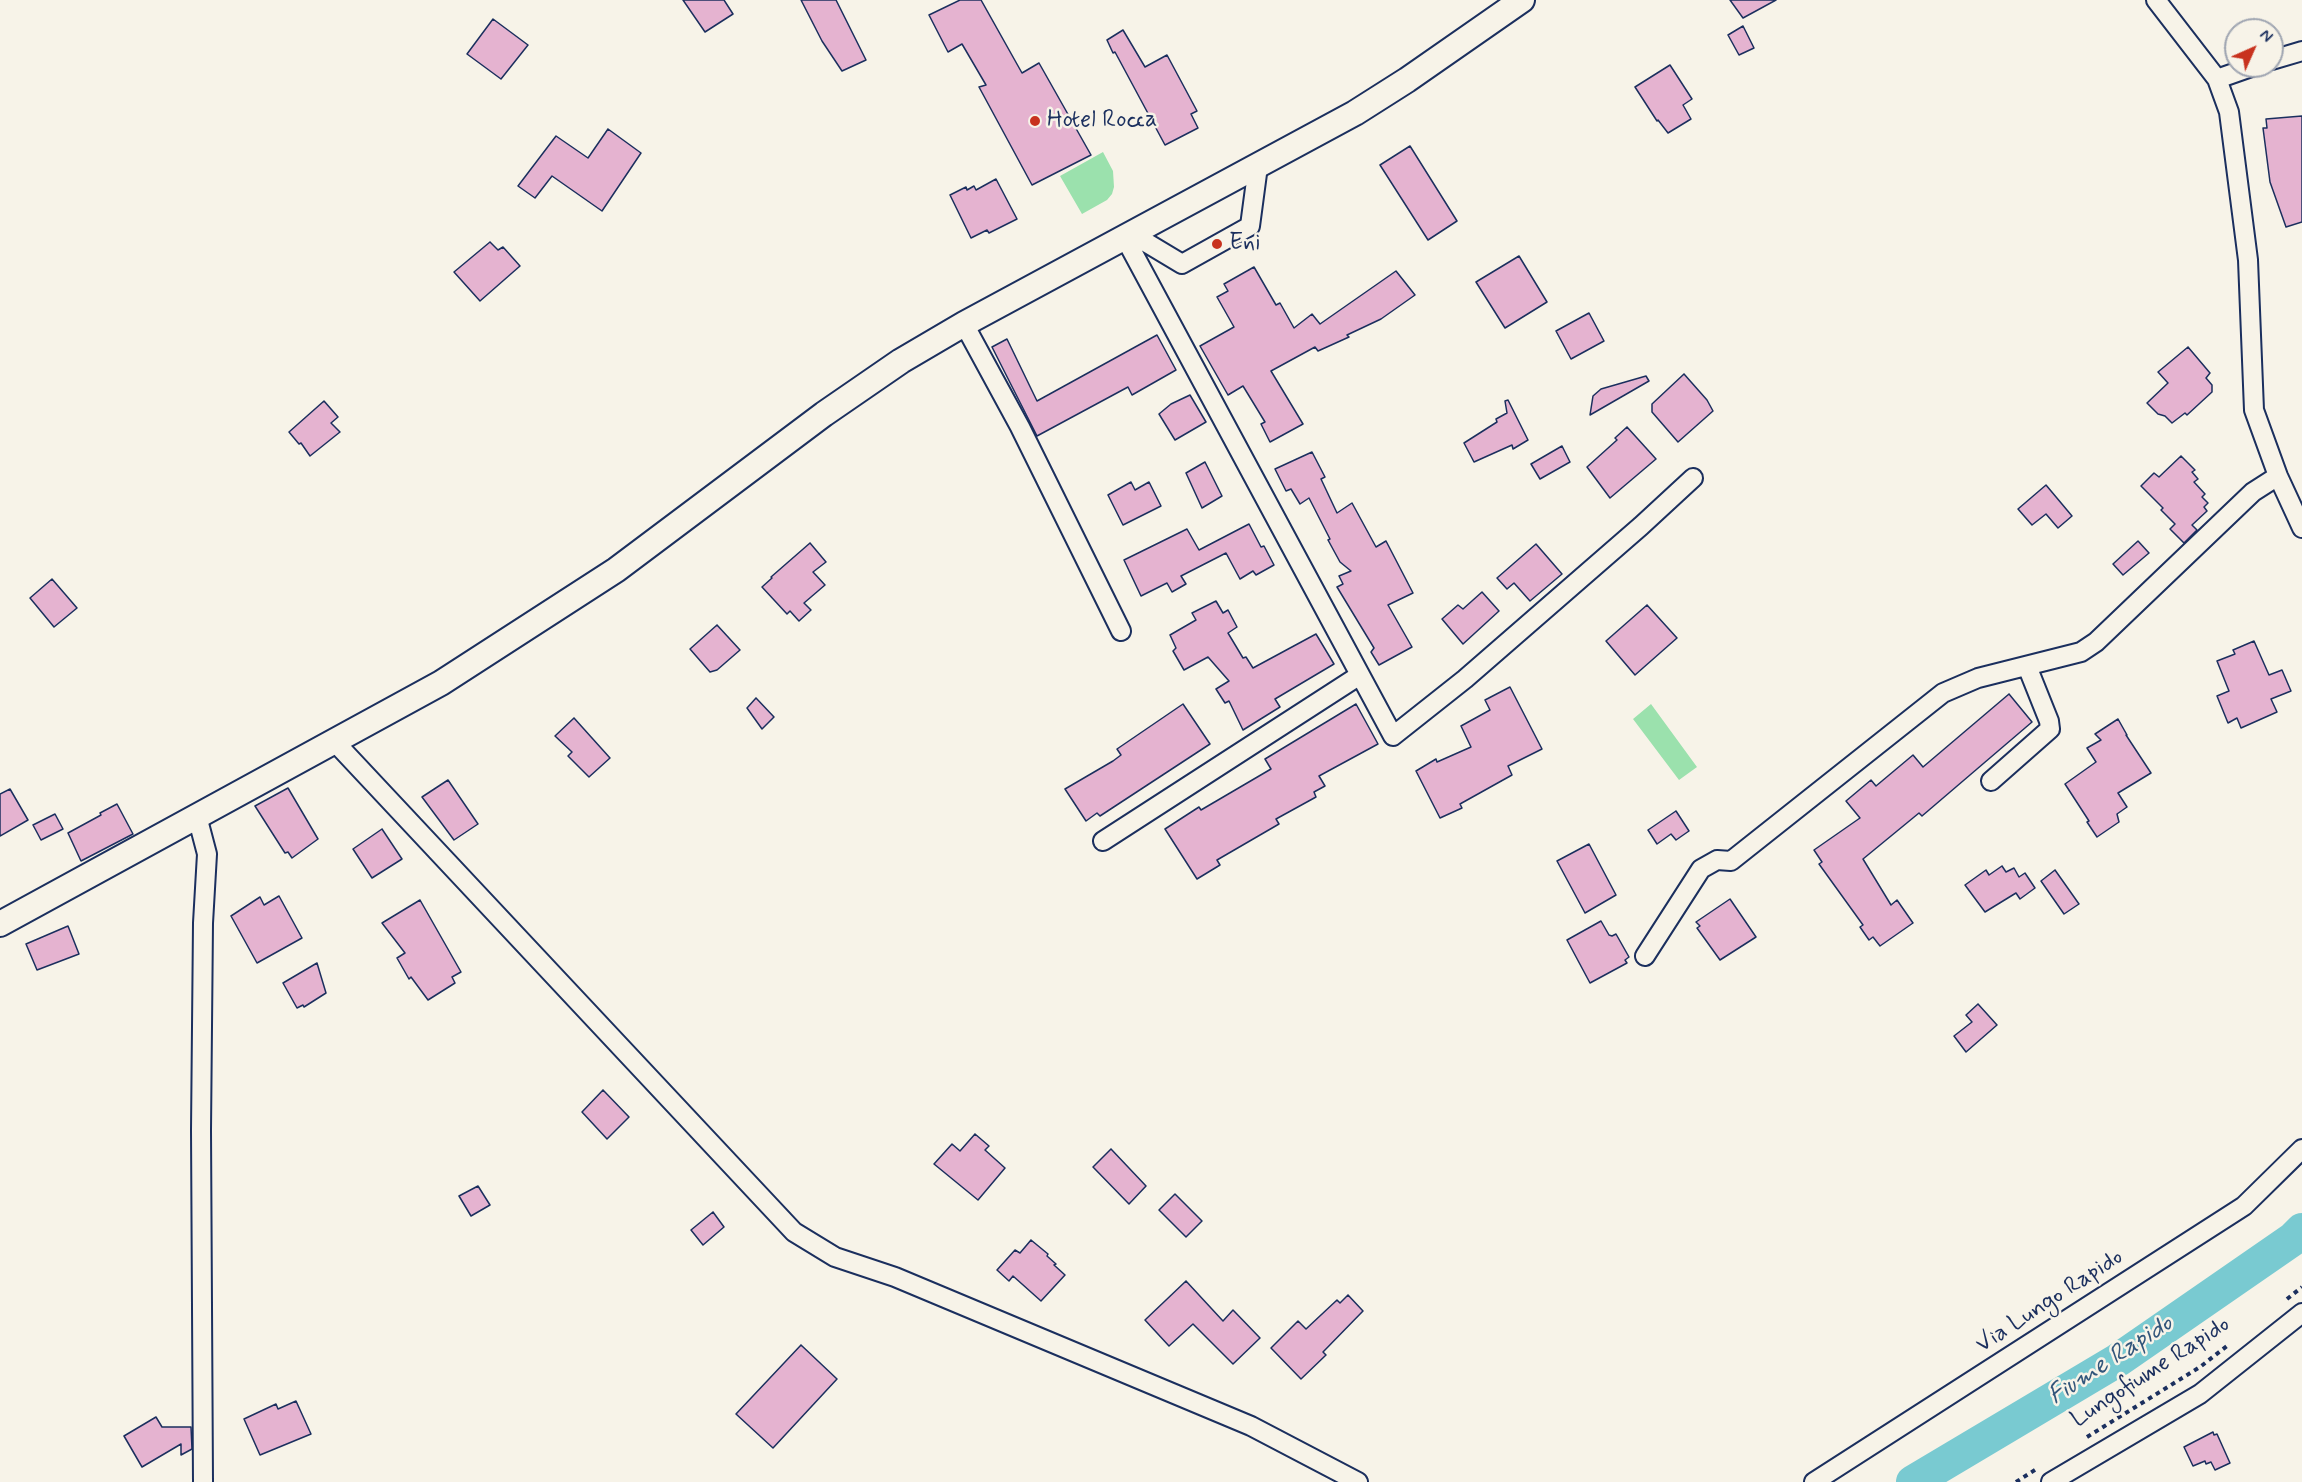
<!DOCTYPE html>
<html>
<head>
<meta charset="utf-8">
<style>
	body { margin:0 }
	#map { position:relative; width:2302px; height:1482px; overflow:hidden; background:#f7f3e8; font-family:Mynerve,sans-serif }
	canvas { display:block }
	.north { position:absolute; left:2224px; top:18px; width:60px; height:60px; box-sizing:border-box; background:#f7f3e8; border:2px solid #9fa5b1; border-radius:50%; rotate:45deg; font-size:16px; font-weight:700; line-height:24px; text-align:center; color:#1b2f5e }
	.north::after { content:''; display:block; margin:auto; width:21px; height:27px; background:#c8321e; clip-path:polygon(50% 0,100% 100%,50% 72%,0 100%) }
</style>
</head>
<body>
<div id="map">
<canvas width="2302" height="1482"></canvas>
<div class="north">N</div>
</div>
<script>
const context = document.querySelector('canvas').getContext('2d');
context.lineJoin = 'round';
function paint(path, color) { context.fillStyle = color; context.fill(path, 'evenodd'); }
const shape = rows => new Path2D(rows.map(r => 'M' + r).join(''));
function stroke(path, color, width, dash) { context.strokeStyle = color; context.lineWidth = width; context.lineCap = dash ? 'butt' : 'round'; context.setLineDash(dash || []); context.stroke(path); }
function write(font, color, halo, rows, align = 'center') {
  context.font = font + ' Mynerve,sans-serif'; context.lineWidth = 5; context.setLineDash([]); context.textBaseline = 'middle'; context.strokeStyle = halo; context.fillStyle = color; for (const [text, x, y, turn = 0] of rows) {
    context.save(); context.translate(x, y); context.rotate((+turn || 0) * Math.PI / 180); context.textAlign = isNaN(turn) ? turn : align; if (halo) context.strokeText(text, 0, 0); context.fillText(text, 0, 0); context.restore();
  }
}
const green = shape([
	[1103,152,1113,171,1114,187,1112,194,1107,200,1082,214,1060,176],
	[1651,704,1697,767,1679,780,1633,719]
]);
const river = shape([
	[1913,1482,2118,1360,2293,1239,2302,1230]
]);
const building = shape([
	[683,0,724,0,733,14,705,32,683,0],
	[801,0,836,0,866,60,842,71,822,41,801,0],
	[960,0,981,0,1022,73,1039,63,1091,155,1032,185,979,87,986,85,962,44,948,52,929,15,960,0],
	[1730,0,1776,0,1743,18,1730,0],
	[493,19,528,45,501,79,467,54,493,19],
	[1743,26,1754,48,1739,55,1728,35,1743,26],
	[1123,30,1145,67,1167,55,1197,111,1191,114,1198,128,1165,145,1115,52,1113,53,1107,40,1123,30],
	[1670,65,1692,99,1683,105,1691,119,1668,133,1658,120,1657,121,1635,87,1670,65],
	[2302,116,2302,222,2286,227,2270,182,2263,128,2267,128,2266,119,2302,116],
	[608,129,641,153,602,211,552,176,535,198,518,186,556,136,588,158,608,129],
	[1410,146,1457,221,1428,240,1380,165,1410,146],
	[996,179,1017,219,989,233,987,230,971,238,950,195,966,187,967,190,974,186,976,190,996,179],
	[490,242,498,250,503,247,520,266,480,301,454,272,490,242],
	[1519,256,1547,302,1505,328,1476,282,1519,256],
	[1254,267,1276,305,1280,303,1294,328,1312,314,1320,324,1396,271,1415,295,1381,319,1347,335,1349,337,1318,351,1315,347,1271,371,1303,424,1270,442,1261,424,1265,422,1243,386,1228,395,1200,346,1234,327,1217,297,1228,291,1224,284,1254,267],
	[1589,313,1604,341,1571,359,1556,331,1589,313],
	[1157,335,1176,370,1132,395,1128,387,1037,436,992,347,1007,339,1037,401,1157,335],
	[2188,347,2210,373,2206,378,2212,385,2212,392,2187,415,2185,413,2172,423,2165,416,2158,414,2147,403,2168,383,2158,372,2188,347],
	[1684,374,1707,400,1713,411,1678,442,1652,412,1652,404,1684,374],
	[1646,376,1649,381,1590,415,1593,396,1601,389,1646,376],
	[1190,395,1206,422,1175,440,1159,414,1171,404,1190,395],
	[1508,400,1528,440,1513,449,1512,445,1474,462,1464,443,1497,422,1496,419,1507,413,1505,401,1508,400],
	[324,401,338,417,331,423,340,432,310,456,301,443,299,444,289,432,324,401],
	[1627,427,1656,459,1610,498,1587,467,1617,440,1615,438,1627,427],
	[1562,446,1570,462,1540,479,1531,464,1562,446],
	[1312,452,1325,477,1321,479,1337,513,1352,503,1376,547,1386,541,1413,593,1388,605,1412,647,1379,665,1371,652,1374,648,1337,587,1343,584,1339,576,1351,571,1340,562,1328,540,1330,539,1309,498,1300,504,1291,489,1286,491,1275,469,1312,452],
	[2181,456,2195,470,2192,472,2198,479,2194,482,2205,494,2202,497,2208,503,2204,507,2207,511,2192,525,2197,530,2184,543,2170,529,2175,524,2161,510,2163,508,2141,486,2154,473,2159,477,2181,456],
	[1205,462,1222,496,1202,508,1186,473,1205,462],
	[1131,482,1135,490,1149,482,1161,506,1123,525,1108,495,1131,482],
	[2046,485,2072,516,2058,528,2046,514,2032,525,2018,509,2046,485],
	[1249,524,1261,547,1264,546,1274,565,1256,575,1253,571,1240,579,1226,553,1181,576,1186,584,1172,592,1167,583,1141,596,1124,560,1187,529,1199,550,1249,524],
	[2138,541,2149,553,2123,575,2113,564,2138,541],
	[810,543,826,562,813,572,825,585,804,603,811,610,799,621,790,611,787,614,762,587,772,578,771,577,810,543],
	[1536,544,1562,574,1530,601,1514,583,1507,589,1497,578,1536,544],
	[52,579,77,608,54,627,30,598,52,579],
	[1482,592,1499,611,1463,644,1442,619,1458,605,1463,609,1482,592],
	[1216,601,1223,613,1228,610,1237,627,1228,633,1243,658,1246,657,1253,668,1316,634,1334,664,1275,699,1280,707,1243,730,1229,701,1225,703,1216,689,1229,681,1208,657,1184,670,1173,651,1176,648,1170,635,1196,620,1192,613,1216,601],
	[1647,605,1677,638,1635,675,1606,641,1647,605],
	[717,625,740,650,717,670,710,672,690,649,717,625],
	[2254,641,2269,675,2282,670,2291,691,2271,699,2277,712,2241,728,2237,718,2228,723,2217,696,2229,691,2217,661,2235,654,2233,650,2254,641],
	[1510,687,1542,749,1508,766,1512,775,1460,804,1462,808,1440,818,1416,771,1436,759,1437,762,1471,747,1461,726,1490,710,1485,700,1510,687],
	[2009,694,2032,722,1922,816,1919,813,1863,859,1891,905,1897,900,1913,923,1880,946,1873,937,1869,940,1860,927,1863,925,1819,864,1822,862,1814,850,1860,818,1846,801,1871,780,1876,786,1913,755,1923,767,2009,694],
	[756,698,774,717,762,729,747,708,756,698],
	[1183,704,1210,744,1100,816,1097,813,1086,821,1065,789,1113,761,1121,755,1117,749,1183,704],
	[1356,704,1378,744,1319,776,1325,786,1314,792,1316,797,1276,819,1279,824,1217,860,1220,865,1197,879,1165,829,1199,807,1201,810,1271,769,1265,759,1356,704],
	[574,718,610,758,589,777,568,756,572,752,555,736,574,718],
	[2118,719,2127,735,2126,735,2151,773,2118,793,2127,807,2117,814,2119,822,2097,837,2087,822,2089,821,2065,784,2096,762,2087,748,2101,740,2095,734,2118,719],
	[448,780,478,824,454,840,422,797,448,780],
	[288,788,318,839,292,858,288,852,285,853,255,806,288,788],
	[10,789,28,820,0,836,0,794,10,789],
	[117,804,133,834,81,861,68,833,101,815,100,813,117,804],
	[1676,811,1689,831,1676,840,1671,834,1657,844,1648,830,1676,811],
	[55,814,63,829,41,840,33,825,55,814],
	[382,829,402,859,372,878,353,849,382,829],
	[1589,844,1616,895,1585,913,1557,861,1589,844],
	[2002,866,2006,872,2014,868,2019,877,2025,873,2035,888,2020,899,2016,893,1985,912,1965,885,1986,870,1989,875,2002,866],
	[2055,870,2079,904,2064,914,2041,881,2055,870],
	[279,896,302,938,257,963,231,916,260,897,264,905,279,896],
	[1730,899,1756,937,1720,960,1697,928,1700,926,1696,922,1730,899],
	[420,900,461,972,452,977,455,983,428,1000,411,977,409,979,397,958,405,953,382,923,420,900],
	[1601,921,1609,935,1612,936,1616,934,1629,957,1625,960,1627,963,1590,983,1567,940,1601,921],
	[68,926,79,954,37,970,26,944,68,926],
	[317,963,326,993,304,1007,303,1005,297,1008,283,983,317,963],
	[1978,1004,1997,1025,1966,1052,1954,1036,1972,1022,1966,1015,1978,1004],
	[603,1090,629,1117,607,1139,582,1112,603,1090],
	[975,1134,989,1146,985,1150,1005,1168,978,1200,934,1164,952,1144,960,1151,975,1134],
	[1111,1149,1146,1186,1129,1204,1093,1167,1111,1149],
	[478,1186,490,1205,471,1216,459,1196,478,1186],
	[1175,1194,1202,1221,1186,1237,1159,1210,1175,1194],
	[713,1212,724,1227,703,1245,691,1230,713,1212],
	[1031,1240,1048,1254,1047,1256,1056,1264,1054,1265,1065,1275,1041,1301,1013,1276,1009,1281,997,1270,1015,1250,1020,1253,1031,1240],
	[1186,1281,1223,1321,1233,1310,1260,1338,1233,1364,1193,1324,1169,1346,1145,1320,1186,1281],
	[1348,1295,1363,1311,1323,1352,1326,1355,1301,1379,1271,1348,1298,1321,1306,1329,1337,1300,1340,1303,1348,1295],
	[801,1345,837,1379,773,1448,736,1414,801,1345],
	[296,1401,311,1434,260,1455,244,1419,276,1404,278,1409,296,1401],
	[156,1417,162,1427,191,1427,192,1449,181,1455,181,1444,142,1467,124,1436,156,1417],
	[2213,1432,2214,1435,2217,1434,2230,1463,2215,1470,2211,1462,2206,1464,2205,1461,2193,1466,2184,1447,2213,1432]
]);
const path = shape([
	[2287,1299,2302,1287],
	[2087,1437,2200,1367,2227,1346],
	[2016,1482,2038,1468]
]);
const minor = shape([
	[2156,0,2217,79,2229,112,2248,260,2254,410,2278,476,2302,528],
	[2272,60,2302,51],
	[2217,79,2254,66],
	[1132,234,1182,264,1250,226,1258,166],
	[1125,238,1393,736,1465,679,1641,526,1693,478],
	[964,324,1020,427,1121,631],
	[334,741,794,1232,835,1257,895,1277,1251,1426,1358,1482],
	[1991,781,2050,729,2049,721,2027,666],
	[197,816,207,854,203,923,201,1130,203,1482],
	[1103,841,1360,675],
	[1645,956,1701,869,1717,860,1731,861,1943,693,1978,678,2081,652,2096,642,2253,492,2278,476],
	[1814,1482,2244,1206,2302,1149],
	[2051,1482,2200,1394,2302,1313]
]);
const major = shape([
	[0,924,441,683,616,570,824,414,901,361,964,324,1355,113,1407,80,1522,0]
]);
const markers = [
	[1035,121,6,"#c8321e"],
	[1217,244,6,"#c8321e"]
];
const poiNames = [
	["Hotel Rocca",1047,121],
	["Eni",1229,244]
];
const streetNames = [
	["Via Lungo Rapido",2050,1302,-33],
	["Lungofiume Rapido",2151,1373,-33]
];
const waterNames = [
	["Fiume Rapido",2111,1361,-33]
];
paint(green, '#9be1ad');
stroke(river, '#79cad1', 34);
paint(building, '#e5b3d0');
stroke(building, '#1b2f5e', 1.5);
stroke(minor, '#1b2f5e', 22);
stroke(major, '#1b2f5e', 28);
stroke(path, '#1b2f5e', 4, [4.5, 4.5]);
stroke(minor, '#f7f3e8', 18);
stroke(major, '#f7f3e8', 24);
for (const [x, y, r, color] of markers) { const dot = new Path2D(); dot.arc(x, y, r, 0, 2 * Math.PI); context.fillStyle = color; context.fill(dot); stroke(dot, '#f7f3e8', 2); }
write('24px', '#1b2f5e', '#f7f3e8', poiNames, 'left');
write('24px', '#1b2f5e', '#f7f3e8', streetNames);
write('italic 26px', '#32567b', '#f7f3e8', waterNames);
</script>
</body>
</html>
